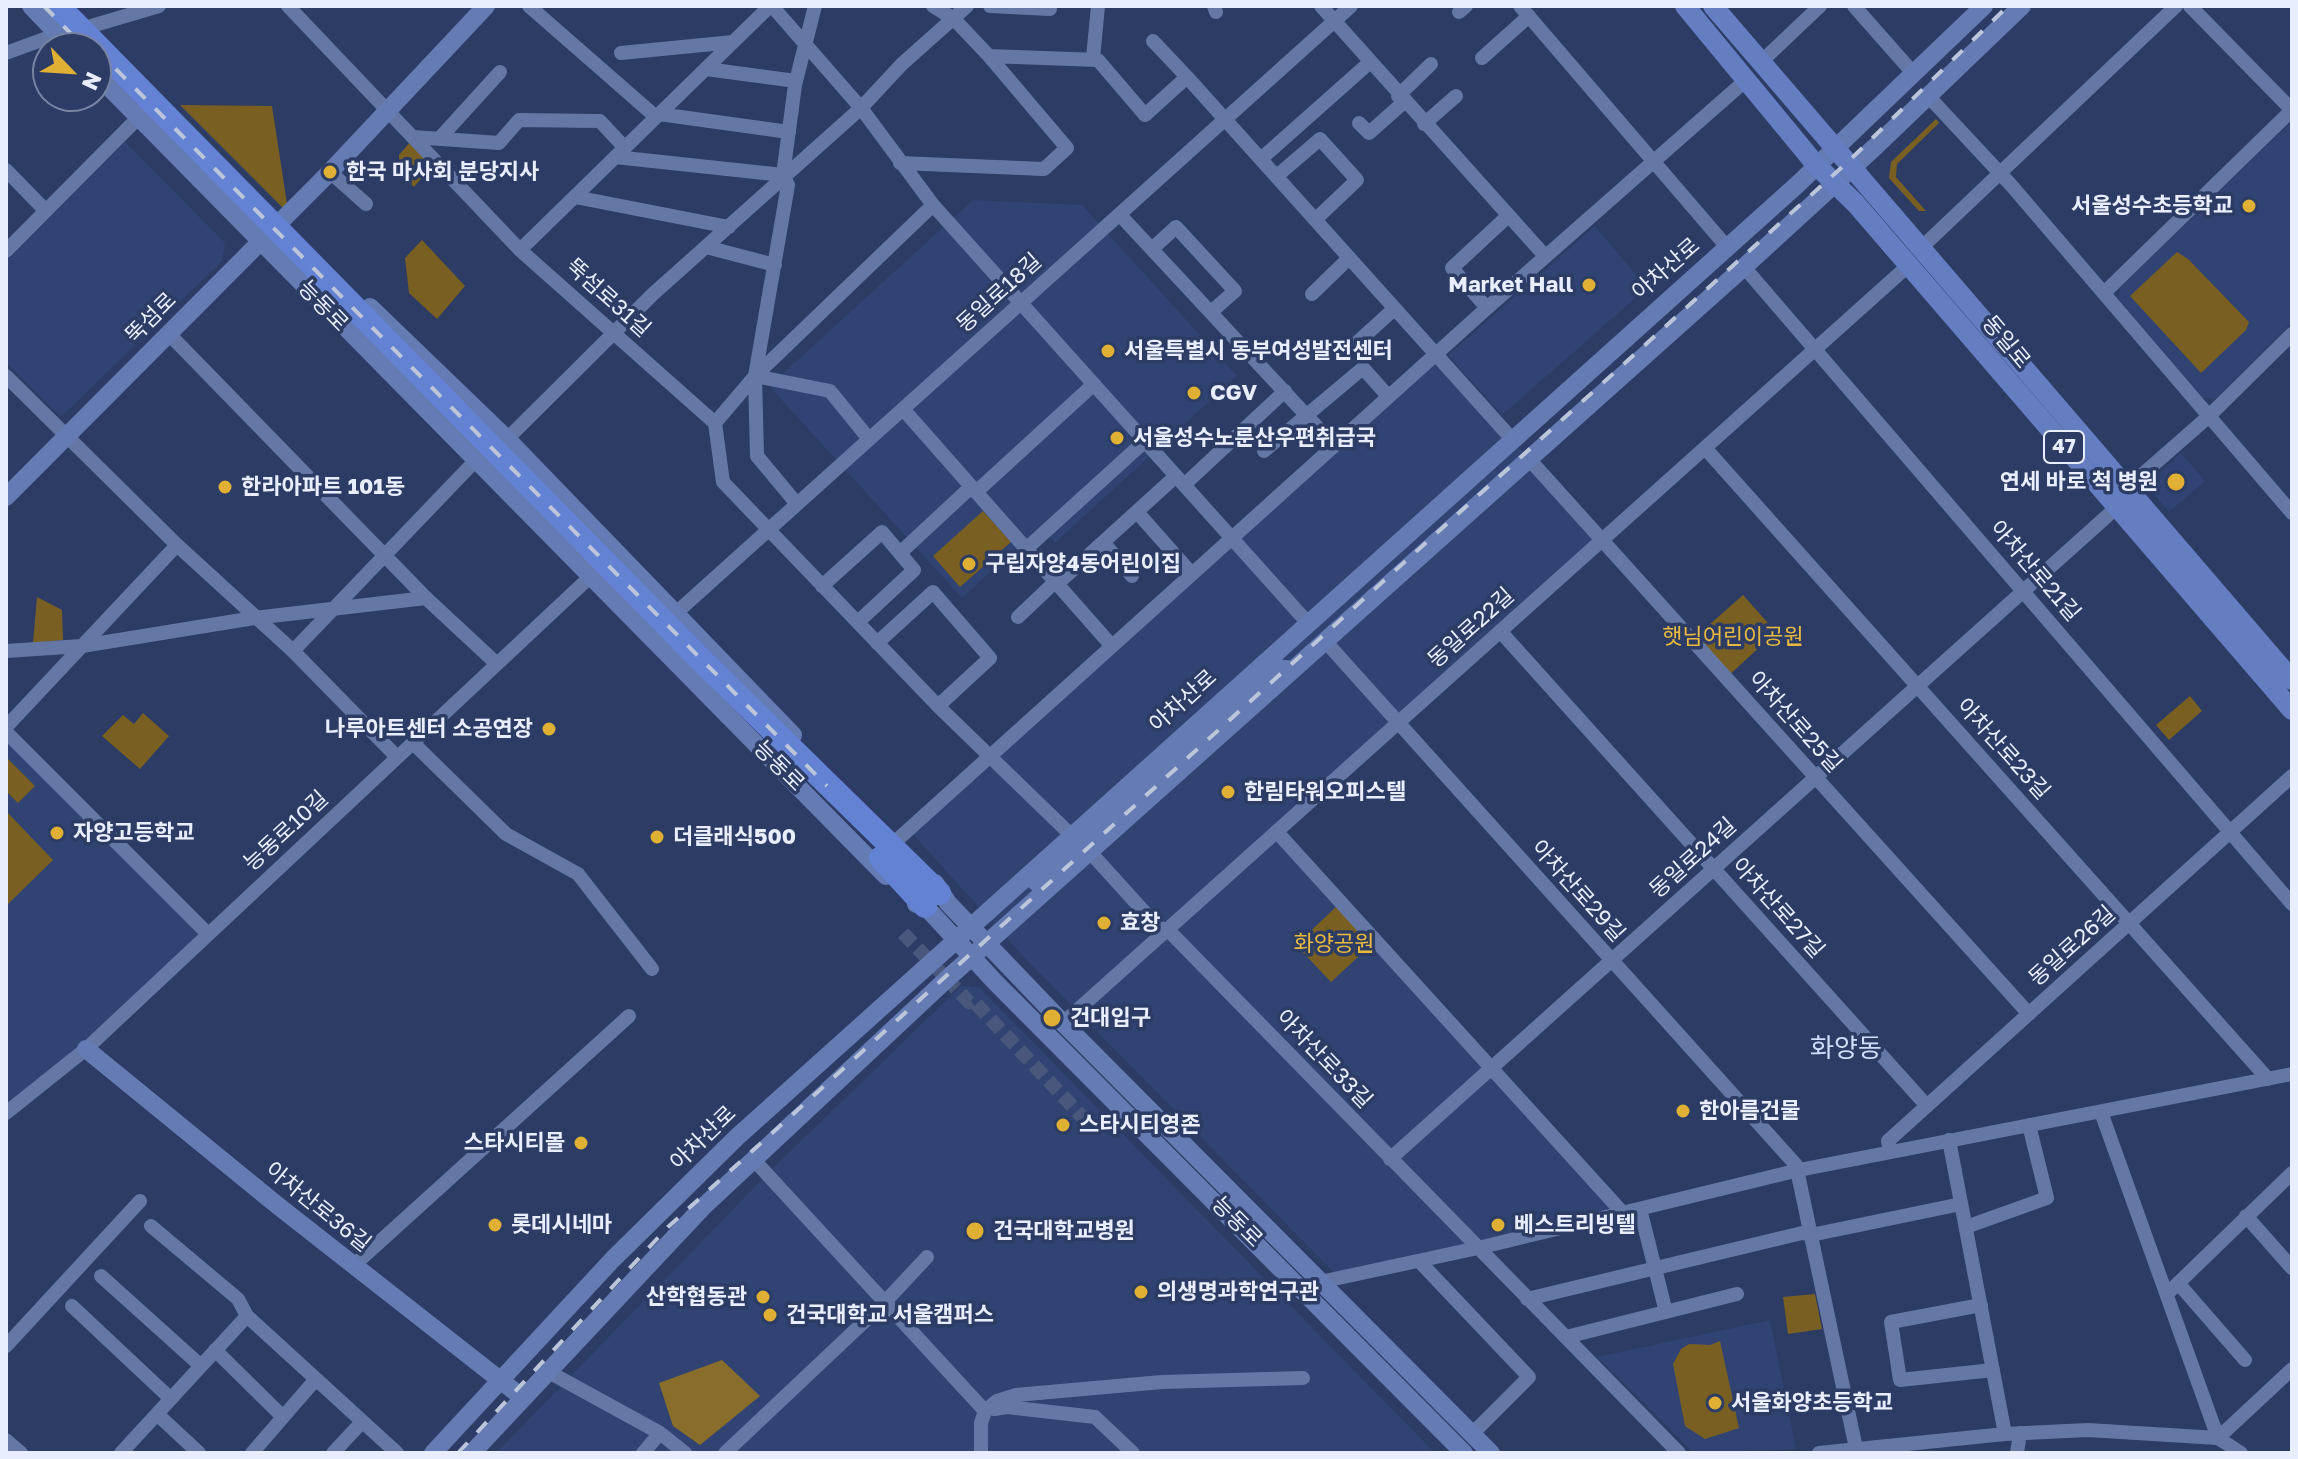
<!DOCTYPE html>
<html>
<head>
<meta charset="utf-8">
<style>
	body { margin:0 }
	#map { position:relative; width:2298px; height:1459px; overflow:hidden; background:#2c3c64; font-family:"Golos Text",sans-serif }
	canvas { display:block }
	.frame { position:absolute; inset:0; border:8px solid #e8eefe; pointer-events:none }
	.north { position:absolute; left:32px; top:32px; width:80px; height:80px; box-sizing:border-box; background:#2c3c64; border:2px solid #7783a2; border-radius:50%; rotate:115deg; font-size:22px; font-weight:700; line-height:32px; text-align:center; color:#e8eefe }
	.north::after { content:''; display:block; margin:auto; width:28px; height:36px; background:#dfb034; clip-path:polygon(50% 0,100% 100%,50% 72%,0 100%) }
</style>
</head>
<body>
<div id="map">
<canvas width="2298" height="1459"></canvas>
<div class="frame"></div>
<div class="north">N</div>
</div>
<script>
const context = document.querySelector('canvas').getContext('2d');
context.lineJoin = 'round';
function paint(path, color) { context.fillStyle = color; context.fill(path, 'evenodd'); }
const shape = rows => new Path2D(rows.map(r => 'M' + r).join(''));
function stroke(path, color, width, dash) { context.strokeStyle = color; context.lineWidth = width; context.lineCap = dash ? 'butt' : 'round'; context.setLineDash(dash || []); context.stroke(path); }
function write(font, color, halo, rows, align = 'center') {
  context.font = font + ' "Golos Text","Noto Sans KR",sans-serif'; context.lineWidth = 7; context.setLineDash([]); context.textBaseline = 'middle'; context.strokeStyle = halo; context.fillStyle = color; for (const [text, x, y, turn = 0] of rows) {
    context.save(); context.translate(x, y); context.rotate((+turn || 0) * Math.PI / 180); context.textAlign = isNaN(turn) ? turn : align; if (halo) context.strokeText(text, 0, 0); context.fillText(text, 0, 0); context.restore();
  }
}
const built = shape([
	[2288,125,2292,125,2292,322,2215,399,2203,398,2118,298,2121,287],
	[125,142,225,243,222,261,61,417,6,362,6,262],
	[973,200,1082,205,1237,376,1055,543,1040,526,962,598,769,386],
	[1595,226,1647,288,1502,415,1448,355],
	[1435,354,1602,540,1273,833,1622,1212,1339,1278,1022,955,911,832],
	[2181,453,2205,481,2169,512,2146,485],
	[6,732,208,934,6,1113],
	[961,986,979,987,1435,1453,496,1453,773,1168],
	[1770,1320,1796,1449,1694,1453,1597,1357]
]);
const green = shape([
	[180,105,272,106,287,204,283,208],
	[1936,119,1939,123,1897,164,1896,177,1926,211,1919,211,1889,178,1891,162],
	[411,141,433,164,414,187,399,171,399,155],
	[422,240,465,286,437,319,409,293,405,258],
	[2177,252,2188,259,2249,322,2246,330,2201,373,2130,296],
	[983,511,1011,542,960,587,933,556],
	[1743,595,1776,632,1726,678,1692,640],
	[37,597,62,610,63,640,33,643],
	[2190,696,2202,711,2169,740,2156,725],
	[143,713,169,736,140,769,102,736,123,715,134,724],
	[6,757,35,786,18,803,6,791],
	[6,811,53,860,6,906],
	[1337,906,1372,944,1331,982,1296,945],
	[1815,1294,1822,1329,1788,1334,1783,1297],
	[1720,1341,1739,1428,1705,1439,1685,1426,1673,1364,1681,1349,1689,1344,1710,1345]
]);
const forest = shape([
	[722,1360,760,1396,700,1445,673,1426,659,1383]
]);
const streetTunnel = shape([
	[903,933,969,1002,972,1000,982,1010,1089,1124]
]);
const street = shape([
	[288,6,520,250,715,423,723,482,938,706,1070,834],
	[529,6,656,117],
	[772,6,861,108,933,205,1307,622],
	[990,6,1050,9],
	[1214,6,1216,12],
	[1321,6,1545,256],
	[1520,6,1727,247],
	[1854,6,1914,74],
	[2190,6,2292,110],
	[1459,12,1466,6],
	[88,27,159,6],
	[1153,41,1187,77],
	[6,53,58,34],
	[621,53,733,42],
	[989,56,1098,60,1145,115,1187,77,1511,438],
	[1093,58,1098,6],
	[1482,58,1529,16],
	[1762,61,1820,6],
	[706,69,796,81],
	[1398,96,1431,64],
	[1929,97,2011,185,2292,513],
	[659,114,789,132],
	[1359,123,1369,133,1404,102],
	[1424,124,1456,96],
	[413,137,499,143,519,120,600,121,625,148],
	[439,139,500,72],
	[615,157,783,175],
	[1262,158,1369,63],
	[900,163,1044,169,1067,148,989,56,954,19,933,6],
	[6,170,46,211],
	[330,172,366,204],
	[1278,175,1320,139,1357,180,1316,219],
	[575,197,729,227],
	[1120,215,1334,445],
	[706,247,775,265],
	[1921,248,2176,6],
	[1152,249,1176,227,1235,291,1211,312],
	[520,250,770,6],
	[6,251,138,118],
	[1744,267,2292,904],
	[2104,293,2292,110],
	[1312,294,1348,259],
	[1487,308,1452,268,1508,216],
	[169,334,426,598,497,664],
	[1350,349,1394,309],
	[6,376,177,545,293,651,397,757],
	[755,376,830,391,869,439],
	[903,409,1111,645],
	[715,423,755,376,933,205],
	[507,439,653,294,861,108,902,64,967,6],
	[1705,448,2268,1079],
	[1264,451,1363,368,1388,396],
	[1529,459,2029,1014],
	[1184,485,1285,391],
	[2127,488,2208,417,2292,334],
	[976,492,1094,384],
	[797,504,757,456,755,376,788,185,783,175,795,85,815,6],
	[1137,512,1191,573],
	[1103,542,1132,576],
	[1026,549,1145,441],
	[900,553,971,487],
	[1057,584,1176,476],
	[822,586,882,532,914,570,858,622],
	[676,613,1351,6],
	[1018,617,1055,582],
	[1500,631,1927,1106],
	[1325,641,1796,1165,1857,1453],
	[877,643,933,592,990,658,938,706],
	[6,651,82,646,254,618,426,598],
	[293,651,475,461],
	[6,727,177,545],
	[6,732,208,934],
	[413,743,506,834,578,874,652,969],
	[1277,832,1622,1212],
	[896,841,1487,308,1745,81],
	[1090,852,1157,926,1172,934,1679,1453],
	[1063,1023,1909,265],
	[2101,1112,2218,1438],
	[6,1113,86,1049,591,576],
	[1949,1140,2005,1434],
	[1890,1151,1888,1141,2292,776],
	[1390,1159,2116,508],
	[754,1160,985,1411],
	[1640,1209,1666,1312],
	[2246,1216,2292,1268],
	[151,1226,238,1299,247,1316,397,1453],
	[1966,1227,2047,1198,2029,1125],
	[1419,1261,1529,1377,1472,1434],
	[353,1266,629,1016],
	[101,1276,201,1366],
	[1320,1282,1478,1248,1799,1170,2292,1074],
	[2178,1283,2245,1360],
	[2167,1294,2292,1173],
	[1527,1299,1802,1233,1811,1235,1961,1204],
	[1981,1305,1891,1322,1900,1380,1993,1370],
	[72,1306,171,1399],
	[1566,1337,1737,1294],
	[6,1346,140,1201],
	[215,1350,283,1417],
	[547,1371,660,1433],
	[994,1409,1007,1407,1095,1417,1133,1453],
	[157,1414,199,1453],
	[2218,1438,2292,1369],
	[6,1440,21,1453],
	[121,1453,247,1316],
	[252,1453,316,1379],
	[333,1453,362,1422],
	[643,1453,660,1433,685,1453],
	[725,1453,884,1303,927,1257],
	[981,1453,981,1423,985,1411,997,1401,1016,1395,1162,1382,1303,1378],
	[1819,1453,2005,1434,2088,1430,2218,1438,2241,1453],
	[2017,1453,2020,1433]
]);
const secondary = shape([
	[31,6,71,48],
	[96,74,886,876],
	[370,307,507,439,793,735],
	[6,497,330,172,486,6],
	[1036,882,1276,668,1293,670],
	[935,883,948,903,1063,1023,1491,1453],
	[916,904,925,906,995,982,1464,1453],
	[86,1049,277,1205,523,1398],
	[433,1453,613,1259,737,1137,1798,184,1984,6],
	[472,1453,702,1208,949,977,1744,267,1875,147,2022,6]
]);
const primary = shape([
	[1685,6,1817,166,1856,204,2292,710],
	[1713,6,2292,680]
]);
const highway = shape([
	[58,6,701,660,939,893],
	[881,858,925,906]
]);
const rail = shape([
	[44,6,85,48],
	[96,49,827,786],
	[458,1453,668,1227,1851,159,2008,6]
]);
const markers = [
	[330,172,8,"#dfb034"],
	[2249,206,8,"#dfb034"],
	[1589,285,8,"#dfb034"],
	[1108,351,8,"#dfb034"],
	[1194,393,8,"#dfb034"],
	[1117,438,8,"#dfb034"],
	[2176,482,10,"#dfb034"],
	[225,487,8,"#dfb034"],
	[969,564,8,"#dfb034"],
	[549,729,8,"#dfb034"],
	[1228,792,8,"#dfb034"],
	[57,833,8,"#dfb034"],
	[657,837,8,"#dfb034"],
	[1104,923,8,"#dfb034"],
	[1052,1018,10,"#dfb034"],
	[1683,1111,8,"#dfb034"],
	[1063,1125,8,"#dfb034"],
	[581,1143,8,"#dfb034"],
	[495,1225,8,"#dfb034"],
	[1498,1225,8,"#dfb034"],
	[975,1231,10,"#dfb034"],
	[1141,1292,8,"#dfb034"],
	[763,1297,8,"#dfb034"],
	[770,1315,8,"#dfb034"],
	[1715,1403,8,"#dfb034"]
];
const shields = [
	[2064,447,40]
];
const shieldNames = [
	["47",2064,447]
];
const poiNames = [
	["한국 마사회 분당지사",346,172],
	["서울성수초등학교",2233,206,"right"],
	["Market Hall",1573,285,"right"],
	["서울특별시 동부여성발전센터",1124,351],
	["CGV",1210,393],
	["서울성수노룬산우편취급국",1133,438],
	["연세 바로 척 병원",2158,482,"right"],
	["한라아파트 101동",241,487],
	["구립자양4동어린이집",985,564],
	["나루아트센터 소공연장",533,729,"right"],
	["한림타워오피스텔",1244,792],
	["자양고등학교",73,833],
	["더클래식500",673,837],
	["효창",1120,923],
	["건대입구",1070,1018],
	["한아름건물",1699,1111],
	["스타시티영존",1079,1125],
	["스타시티몰",565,1143,"right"],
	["롯데시네마",511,1225],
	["베스트리빙텔",1514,1225],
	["건국대학교병원",993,1231],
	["의생명과학연구관",1157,1292],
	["산학협동관",747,1297,"right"],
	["건국대학교 서울캠퍼스",786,1315],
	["서울화양초등학교",1731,1403]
];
const streetNames = [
	["아차산로",1666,269,-41],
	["동일로18길",999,293,-42],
	["뚝섬로31길",608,298,42],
	["능동로",323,306,46],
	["뚝섬로",151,318,-45],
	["동일로",2006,342,50],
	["아차산로21길",2035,571,49],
	["동일로22길",1471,628,-42],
	["아차산로",1183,701,-42],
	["아차산로25길",1795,722,48],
	["아차산로23길",2003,749,48],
	["능동로",779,766,45],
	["능동로10길",286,831,-43],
	["동일로24길",1693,858,-42],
	["아차산로29길",1578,891,48],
	["아차산로27길",1778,908,48],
	["동일로26길",2072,946,-42],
	["아차산로33길",1324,1059,46],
	["아차산로",703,1138,-44],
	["아차산로36길",318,1207,39],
	["능동로",1237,1222,45]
];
const parkNames = [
	["햇님어린이공원",1733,637],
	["화양공원",1334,944]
];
const quarterNames = [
	["화양동",1846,1049]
];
paint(built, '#314372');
paint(green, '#796022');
paint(forest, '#896e2b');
stroke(streetTunnel, '#48577b', 14, [14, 7]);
stroke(street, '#6578a5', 14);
stroke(secondary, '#647bb3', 18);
stroke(primary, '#647ec1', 20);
stroke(highway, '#6382d4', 24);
stroke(rail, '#bcc5da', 4, [14, 14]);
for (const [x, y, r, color] of markers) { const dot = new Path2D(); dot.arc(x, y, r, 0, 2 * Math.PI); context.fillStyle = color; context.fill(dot); stroke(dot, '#2c3c64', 3); }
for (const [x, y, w] of shields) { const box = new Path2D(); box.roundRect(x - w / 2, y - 16, w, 32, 6); context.fillStyle = '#2c3c64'; context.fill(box); stroke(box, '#e8eefe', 2); }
write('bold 20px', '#e8eefe', null, shieldNames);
write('bold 22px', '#e8eefe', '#2c3c64', poiNames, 'left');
write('22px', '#e8eefe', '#2c3c64', streetNames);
write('22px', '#eaba3e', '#2c3c64', parkNames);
write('26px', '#d1defc', '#2c3c64', quarterNames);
</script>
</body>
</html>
